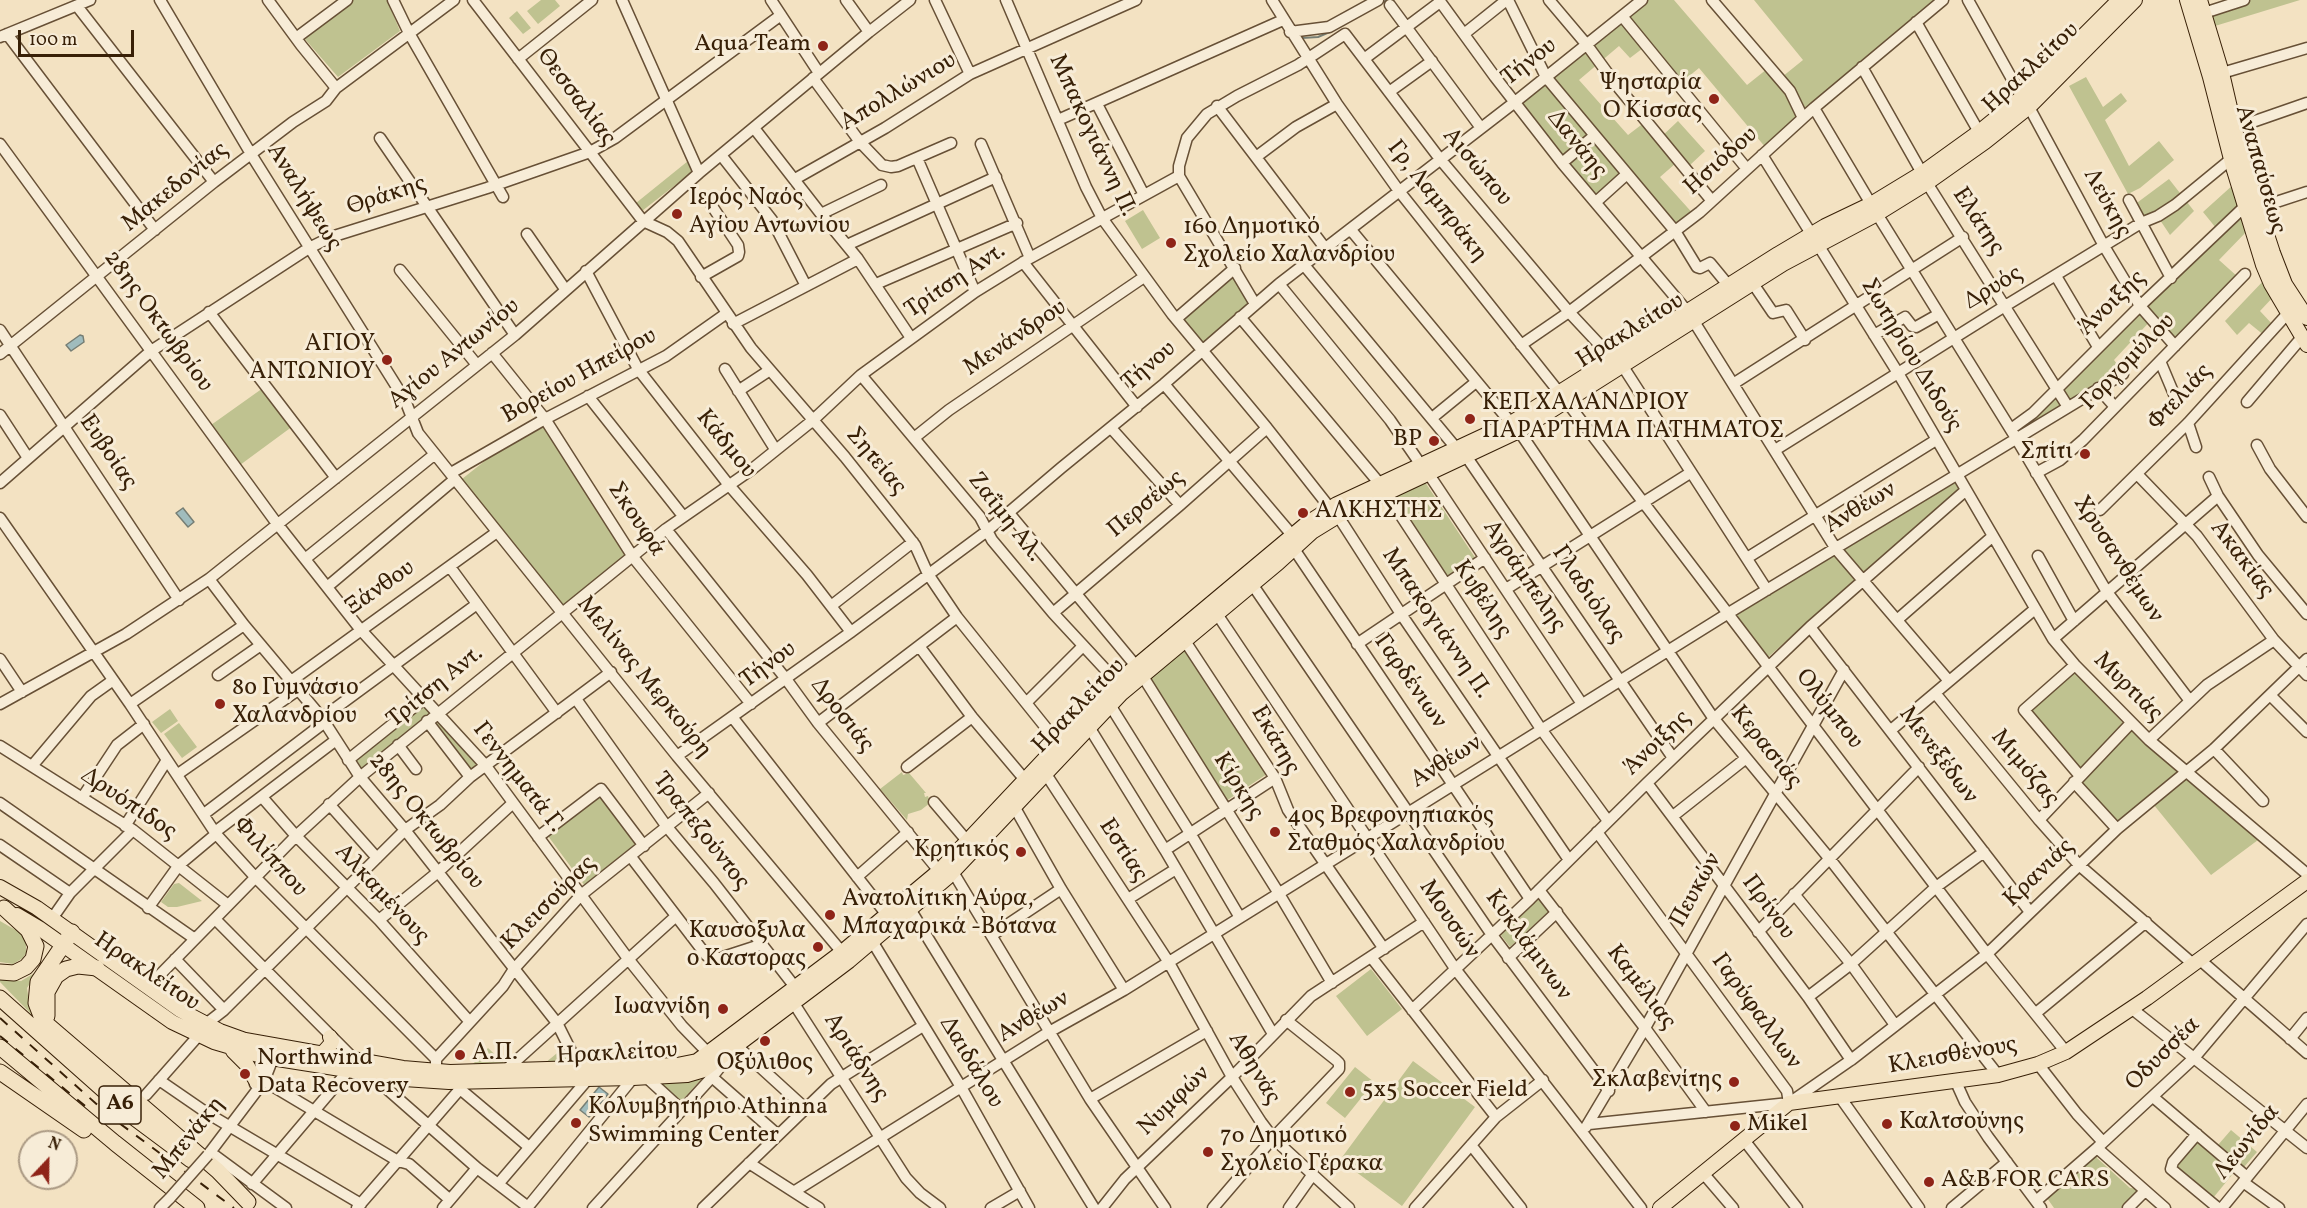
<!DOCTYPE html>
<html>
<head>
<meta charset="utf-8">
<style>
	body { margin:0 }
	#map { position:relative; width:2307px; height:1208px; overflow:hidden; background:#f3e2c2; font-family:Vollkorn,serif }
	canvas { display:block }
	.north { position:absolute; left:18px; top:1130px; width:60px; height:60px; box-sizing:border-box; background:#f7ecd7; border:2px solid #ab9a84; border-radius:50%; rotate:22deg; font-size:16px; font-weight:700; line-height:24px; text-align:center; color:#382007 }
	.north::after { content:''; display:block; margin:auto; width:21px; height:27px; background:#8f2418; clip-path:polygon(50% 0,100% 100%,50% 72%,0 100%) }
	.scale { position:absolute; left:18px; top:30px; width:116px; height:27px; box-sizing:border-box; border:3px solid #382007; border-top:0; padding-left:8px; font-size:18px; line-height:21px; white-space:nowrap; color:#382007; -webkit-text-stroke:4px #f7ecd7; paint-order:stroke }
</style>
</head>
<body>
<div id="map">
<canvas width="2307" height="1208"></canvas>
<div class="north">N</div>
<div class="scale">100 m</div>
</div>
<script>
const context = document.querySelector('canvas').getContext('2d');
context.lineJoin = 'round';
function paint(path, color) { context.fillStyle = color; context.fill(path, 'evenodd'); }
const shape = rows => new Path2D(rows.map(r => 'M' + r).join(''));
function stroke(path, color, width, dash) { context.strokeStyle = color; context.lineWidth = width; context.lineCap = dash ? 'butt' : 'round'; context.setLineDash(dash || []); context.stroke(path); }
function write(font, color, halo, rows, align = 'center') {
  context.font = font + ' Vollkorn,serif'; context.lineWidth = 6; context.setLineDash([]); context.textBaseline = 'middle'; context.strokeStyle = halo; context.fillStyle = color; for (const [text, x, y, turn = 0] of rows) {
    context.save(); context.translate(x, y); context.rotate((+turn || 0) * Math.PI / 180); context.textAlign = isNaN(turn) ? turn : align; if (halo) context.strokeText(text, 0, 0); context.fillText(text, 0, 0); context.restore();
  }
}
const green = shape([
	[353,0,387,0,400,31,338,77,304,38],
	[541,0,555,0,560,6,538,24,527,11],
	[1648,0,1674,0,1747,85,1767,69,1777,81,1803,60,1754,0,1938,0,1766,148,1699,68,1683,81,1651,42,1630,58,1619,46,1579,80,1628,135,1645,122,1660,138,1678,121,1705,151,1690,165,1683,157,1660,177,1696,217,1682,230,1629,167,1596,194,1517,103],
	[2251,0,2300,0,2215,26,2211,13],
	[517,11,531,28,523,34,509,18],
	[2086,77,2103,107,2121,93,2127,101,2105,120,2129,166,2159,141,2174,160,2140,188,2128,194,2069,86],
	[688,161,692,172,642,211,636,203],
	[2169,179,2194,211,2170,235,2156,214,2142,218,2134,205],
	[2234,184,2249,229,2219,260,2238,277,2176,340,2154,317,2114,360,2122,371,2016,432,2220,233,2203,212],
	[1143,210,1160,238,1142,249,1125,221],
	[1234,274,1250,303,1203,345,1183,319],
	[2267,277,2275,295,2260,311,2274,326,2265,336,2249,323,2237,335,2225,321],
	[263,388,293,426,240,465,211,425],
	[541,421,629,556,565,607,462,479,486,460,541,426],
	[1423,479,1476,559,1444,580,1389,496],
	[1957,479,1961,487,1767,658,1734,614],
	[1183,648,1267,774,1223,803,1145,679],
	[2072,668,2124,724,2258,840,2211,875,2149,799,2116,825,2078,783,2027,707],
	[423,706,430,714,360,772,353,761],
	[170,709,178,721,161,733,152,722],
	[438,722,479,765,470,773,433,726],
	[179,723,197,747,182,758,164,734],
	[902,772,903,775,909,773,926,793,924,793,925,797,928,796,930,803,921,810,908,814,907,820,880,789],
	[602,795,639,843,585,886,548,836],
	[179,883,202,901,177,907,168,907,161,902,174,884],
	[1539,895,1550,910,1510,947,1500,934],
	[0,921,19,932,26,941,26,953,23,958,13,964,0,962],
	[1371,969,1402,1009,1367,1036,1336,996],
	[38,971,27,988,29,1002,34,1017,0,982,0,979,21,981],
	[488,1048,504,1063,473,1064],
	[562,1049,568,1063,545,1063],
	[1413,1061,1475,1107,1402,1206,1340,1160],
	[1355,1067,1374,1082,1345,1118,1326,1103],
	[705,1075,678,1105,653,1082],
	[2231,1130,2257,1152,2244,1167,2218,1145],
	[2196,1143,2200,1143,2236,1170,2213,1198,2174,1165],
	[2098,1153,2097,1158,2130,1188,2141,1189,2122,1208,2054,1208,2047,1198]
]);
const water = shape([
	[80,335,83,336,84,342,71,351,66,345,80,335],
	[183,508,194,522,188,527,176,513,183,508],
	[599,1087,608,1094,589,1117,580,1110,599,1087]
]);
const stream = shape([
	[1343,25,1387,0],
	[1302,38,1318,37,1332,31]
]);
const minor = shape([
	[160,0,254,159,405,400,418,433,677,756,846,957],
	[268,0,301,45,336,88],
	[393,0,409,33,503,197],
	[473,0,643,221,667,232,678,241,751,348,845,457,908,536,915,545,928,574,957,617,1059,744],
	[622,0,699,173],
	[771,0,819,73],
	[846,0,869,32],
	[935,0,970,74],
	[1006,0,1086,187,1102,218,1172,314,1267,428,1330,508,1330,515],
	[1272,0,1337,104,1399,191,1570,406,1987,954,2066,1052],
	[1439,0,1495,77,1562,163,1687,311],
	[1549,0,1587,45,1614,82,1712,201],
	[1712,0,1790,91,1803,118],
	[1968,0,2022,97],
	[1390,5,1481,128],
	[77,6,214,182],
	[2204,13,2244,0],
	[1622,16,1747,169],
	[1916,22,1979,132],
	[1290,32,1329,27,1378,0],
	[7,34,155,230],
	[1464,34,1504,2,1509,2,1546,77,1675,231,1697,267,1700,268,1710,263,1724,280],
	[0,37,90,0],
	[296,38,347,0],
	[518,59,592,0],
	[1364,59,1440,2],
	[1862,67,1922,173],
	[2222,73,2307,48],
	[813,78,860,142,882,165,891,167,898,166,951,143],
	[1389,92,1432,61],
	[1097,104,1144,195],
	[1217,106,1325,248],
	[2029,107,2104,246,2140,306,2175,346],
	[1814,108,1871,204],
	[1058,120,1283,20],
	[754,128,821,214,858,259,911,338],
	[2235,128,2307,103],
	[380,138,515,335],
	[0,144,275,521,360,629,486,766,629,960,682,1026,713,1058],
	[981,144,1030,258],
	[721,155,772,220,806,286],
	[1762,155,1898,373,2053,639,2075,665,2149,740,2307,874],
	[1256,157,1296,127,1337,104],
	[917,158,975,292],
	[1562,163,1594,136],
	[1179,176,1179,166,1187,138,1207,114,1237,96,1298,65,1345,34,1440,159,1569,312,1612,358],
	[1179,176,1255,304],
	[795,179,885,128,970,74,1136,0],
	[1927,183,2068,407],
	[2129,200,2171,278],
	[1596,202,1627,174],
	[2258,208,2307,192],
	[821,214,881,185],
	[1877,214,2016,438,2107,592,2190,701],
	[1351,230,1511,423],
	[527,234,565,289],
	[847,245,996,177],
	[1023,262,1137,407],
	[1304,265,1456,448],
	[400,270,477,365],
	[586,271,638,369,728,484,807,575,851,632],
	[2056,276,2098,347],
	[701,277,738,256,739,252,738,245,710,203],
	[876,284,1017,223],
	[1279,284,1390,420,1421,465],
	[1756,288,1773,313,1786,310,1805,340],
	[209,312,336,478],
	[1240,317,1380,484],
	[1176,319,1235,268],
	[1693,320,1836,549,1949,681],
	[733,324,858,259],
	[0,330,179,600],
	[1874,335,1905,317,1912,326,1916,327,1939,314],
	[1521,345,1569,312,1700,212,1814,108,1943,0],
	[492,353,545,419,633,557,751,704],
	[0,354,214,182,293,122,326,101,336,88,454,0],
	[2160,361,2176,399],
	[1622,365,1767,590],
	[725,369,775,449],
	[861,375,980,517,992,540,1053,613,1117,682],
	[1164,384,1292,535],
	[1733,384,1963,237],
	[2098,388,2115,407],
	[738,391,770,370],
	[588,396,683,516],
	[2247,402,2303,336],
	[0,415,28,458],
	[1432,418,1476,382],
	[2188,423,2196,447],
	[1111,428,1180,505],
	[2011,429,2033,413,2140,306,2241,210,2245,209],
	[1519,431,1714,719,1829,858,1998,1075],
	[914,438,949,410,1144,277],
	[2257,445,2270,469,2307,517],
	[1775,450,2005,306,2141,223,2158,216,2175,205,2231,159],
	[1466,456,1673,758],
	[451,473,545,419,666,356,727,313],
	[1428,473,1582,704],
	[2036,473,2060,460,2083,440,2245,274],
	[2137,474,2197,536,2274,640,2307,675],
	[2209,477,2218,496,2258,555,2307,614],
	[0,483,151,351,309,248,331,237,487,188,590,152,615,138,781,15],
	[1386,493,1541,729,1608,821],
	[2100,510,2188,423,2289,312],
	[1008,512,1136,666],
	[1338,516,1401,614,1569,860],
	[0,518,130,704,216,834,256,878,436,1059,436,1071],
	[666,529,786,679,818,723,939,871],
	[1294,549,1530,899],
	[2038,556,2074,621],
	[1747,558,1936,440],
	[305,559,435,454],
	[450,567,557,713],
	[209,579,244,625,322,718,360,777,405,830,557,1023,579,1067],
	[1252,584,1492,935,1609,1091],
	[327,587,455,479],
	[1506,589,1690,473],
	[831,606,913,542],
	[1053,613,1180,505,1267,428],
	[1217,614,1456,970,1641,1208],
	[1897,620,1993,536],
	[1810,627,2030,912],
	[2053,639,2218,496],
	[1185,641,1275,778,1288,810,1384,949],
	[1357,644,1485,558],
	[919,646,972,717,1026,781],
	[0,659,22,692],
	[2075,665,2024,710,2080,776],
	[218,675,261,645],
	[1142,675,1278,892,1332,983],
	[291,681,497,532],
	[1935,693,2039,820,2079,865,2193,964],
	[2270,695,2307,732],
	[576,699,667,827,714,883,795,987],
	[1026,703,1083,646],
	[0,704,126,634,209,579,515,335,699,173,869,32,910,0],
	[130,704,244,625],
	[1110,705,1190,833,1239,916],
	[322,718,477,604],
	[733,718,887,915],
	[427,721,470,777],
	[818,723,957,617],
	[1089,727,1165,850,1273,1034],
	[1891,730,2035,609],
	[2149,740,2207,685,2274,640],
	[398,745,416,769],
	[0,746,133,830,228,905],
	[2214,749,2263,801],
	[677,756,851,632,987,531,1061,468,1164,384,1279,284,1515,102,1642,0],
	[348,760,424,699],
	[32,766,91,696,112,681],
	[907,767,972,717],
	[1042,768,1168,961,1232,1077,1261,1122,1273,1138,1349,1208],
	[178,774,298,690],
	[2074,782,2117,829],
	[1647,783,1808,997,1851,1060],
	[262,797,296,836,379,920,470,1022],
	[82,798,117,745,144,724],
	[934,802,968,842],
	[0,803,195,939],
	[329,804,377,858],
	[1015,808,1061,889,1124,990],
	[204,814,325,722],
	[1673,816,1745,759],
	[2039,820,2131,723],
	[125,826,167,760],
	[215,832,336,740],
	[1597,832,1787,1091,1789,1103],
	[538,837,601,789,644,846],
	[0,845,70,893],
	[1165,850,1275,778],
	[631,857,706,955,710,958,720,958,760,945],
	[953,872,1090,1099,1165,1208],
	[857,877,908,832],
	[1539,890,1645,1028,1706,1112],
	[1794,894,1851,964,1895,1025],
	[1128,899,1176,869],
	[148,908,179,865,216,834],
	[910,909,1094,1208],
	[56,913,70,893,133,830],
	[215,919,354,1059],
	[379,920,438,872,513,803],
	[1758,932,1919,767],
	[992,935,1061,889],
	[872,941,961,1087,1029,1208],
	[1371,957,1496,1117],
	[1508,958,1557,912],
	[175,959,224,1010],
	[2199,959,2307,1053],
	[148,987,296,836,360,777,666,529,751,470,812,421,861,375,975,292,1030,258,1179,176],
	[1808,997,1851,964,1936,887,1984,852],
	[793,1002,906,1178,920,1193,940,1208],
	[2131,1008,2307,1148],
	[1412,1010,1530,899,1647,783,1810,627,1965,491],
	[2036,1013,2146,922],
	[206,1024,224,1010,405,830,440,805,470,777,611,672],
	[2290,1039,2307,1018],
	[436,1059,503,986,514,969,581,895,709,793],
	[2038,1064,2077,1114,2103,1142],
	[507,1069,675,917],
	[370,1074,477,1168,528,1207],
	[646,1077,682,1110],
	[712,1077,778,1135],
	[159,1080,207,1113,361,1204],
	[264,1081,398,1161,409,1164,449,1199],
	[1956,1082,1965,1102,1988,1137,2041,1208],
	[255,1084,266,1051],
	[460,1089,529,1147],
	[146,1095,199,1035],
	[1840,1097,1919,1208],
	[2153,1097,2247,1177],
	[1090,1099,1207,1031],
	[1589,1124,1789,1103,1851,1060,1987,954,2117,829,2214,749,2307,659],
	[1586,1127,1645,1028,1844,670],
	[2197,1134,2173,1162,2171,1169,2218,1208],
	[1744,1140,1797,1208],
	[1471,1145,1521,1208],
	[2097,1148,2165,1208],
	[210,1152,286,1208],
	[208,1155,264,1081,275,1053],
	[749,1163,819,1208],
	[1703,1173,1733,1208],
	[2243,1182,2279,1208],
	[499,1183,588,1079],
	[252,1184,348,1071],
	[795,1191,1049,1032,1124,990,1727,614,2123,374],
	[2036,1201,2097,1148,2194,1058,2307,924],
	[160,1208,170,1198],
	[357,1208,460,1089,460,1082],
	[443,1208,477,1168],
	[527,1208,633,1078],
	[593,1208,712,1077,737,1046,805,1108],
	[703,1208,831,1084,923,1026],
	[991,1208,1020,1191],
	[1102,1208,1125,1179,1232,1077,1311,996,1424,922],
	[1213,1208,1273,1138,1339,1069,1339,1063,1336,1060,1286,1020],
	[1289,1208,1313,1174],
	[1415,1208,1496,1117,1543,1080],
	[1952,1208,2007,1162],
	[2128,1208,2145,1191],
	[2222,1208,2307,1104]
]);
const major = shape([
	[2187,0,2210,77,2233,167,2263,265,2271,284,2307,345],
	[2200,0,2222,73,2241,155,2273,253,2285,284,2307,318],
	[0,887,37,908,180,1010,220,1031,245,1040,403,1068,450,1072,677,1065,697,1061,842,952,939,871,1117,682,1306,524,1337,504,1511,423,1778,254,1825,226,1871,204,1922,173,1979,132,2022,97,2119,0],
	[17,915,39,928,172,1022,214,1042,265,1057,404,1079,449,1082,633,1078,687,1075,704,1070,849,961,947,878,1122,693,1278,563,1312,532,1338,516,1519,431,1783,264,1877,214,1927,183,1985,142,2029,107,2135,0],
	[233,1051,247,1065,256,1081],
	[322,1054,330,1045,332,1041,330,1037],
	[1660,1208,1789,1103,1998,1075,2038,1064,2066,1052,2147,998,2307,881]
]);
const highway = shape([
	[72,932,38,982,36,1003,43,1021,218,1171,248,1202],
	[0,972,14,973,26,967,33,959,36,946,28,930,4,908],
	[0,998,136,1119,191,1160],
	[47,1016,47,992,56,976,66,969,78,966,97,968],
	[0,1047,115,1143,197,1208],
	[0,1072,84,1130]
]);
const rail = shape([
	[0,1018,111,1117,234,1208],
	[0,1036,90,1110]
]);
const minorBridge = shape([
	[170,1198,208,1155]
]);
const markers = [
	[823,46,6,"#8f2418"],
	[1714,99,6,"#8f2418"],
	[677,214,6,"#8f2418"],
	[1171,243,6,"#8f2418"],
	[387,360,6,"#8f2418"],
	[1470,419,6,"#8f2418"],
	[1434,441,6,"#8f2418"],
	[2085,454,6,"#8f2418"],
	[1303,513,6,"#8f2418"],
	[220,704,6,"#8f2418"],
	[1275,832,6,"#8f2418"],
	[1021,852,6,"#8f2418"],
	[830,915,6,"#8f2418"],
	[818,947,6,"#8f2418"],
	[723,1009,6,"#8f2418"],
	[765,1041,6,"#8f2418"],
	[460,1055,6,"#8f2418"],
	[245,1074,6,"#8f2418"],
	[1734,1082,6,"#8f2418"],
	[1350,1092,6,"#8f2418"],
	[576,1123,6,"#8f2418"],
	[1887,1124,6,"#8f2418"],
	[1735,1126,6,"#8f2418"],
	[1208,1152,6,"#8f2418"],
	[1929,1182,6,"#8f2418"]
];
const shields = [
	[120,1105,42]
];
const shieldNames = [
	["Α6",120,1105]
];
const poiNames = [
	["Aqua Team",811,46,"right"],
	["Ψησταρία",1702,85,"right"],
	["Ο Κίσσας",1702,113,"right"],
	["Ιερός Ναός",689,200],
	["Αγίου Αντωνίου",689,228],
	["16ο Δημοτικό",1183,229],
	["Σχολείο Χαλανδρίου",1183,257],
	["ΑΓΙΟΥ",375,346,"right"],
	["ΑΝΤΩΝΙΟΥ",375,374,"right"],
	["ΚΕΠ ΧΑΛΑΝΔΡΙΟΥ",1482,405],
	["ΠΑΡΑΡΤΗΜΑ ΠΑΤΗΜΑΤΟΣ",1482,433],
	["BP",1422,441,"right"],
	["Σπίτι",2073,454,"right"],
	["ΑΛΚΗΣΤΗΣ",1315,513],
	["8ο Γυμνάσιο",232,690],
	["Χαλανδρίου",232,718],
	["4ος Βρεφονηπιακός",1287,818],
	["Σταθμός Χαλανδρίου",1287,846],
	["Κρητικός",1009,852,"right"],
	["Ανατολίτικη Αύρα,",842,901],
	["Μπαχαρικά -Βότανα",842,929],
	["Καυσοξυλα",806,933,"right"],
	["ο Καστορας",806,961,"right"],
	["Ιωαννίδη",711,1009,"right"],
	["Α.Π.",472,1055],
	["Northwind",257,1060],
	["Data Recovery",257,1088],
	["Οξύλιθος",765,1065,"center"],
	["Σκλαβενίτης",1722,1082,"right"],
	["5x5 Soccer Field",1362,1092],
	["Κολυμβητήριο Athinna",588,1109],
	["Swimming Center",588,1137],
	["Καλτσούνης",1899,1124],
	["Mikel",1747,1126],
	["7o Δημοτικό",1220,1138],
	["Σχολείο Γέρακα",1220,1166],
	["A&B FOR CARS",1941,1182]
];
const streetNames = [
	["Τήνου",1530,63,-38],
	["Ηρακλείτου",2032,69,-43],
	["Απολλώνιου",899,93,-31],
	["Θεσσαλίας",575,98,53],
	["Μπακογιάννη Π.",1091,136,65],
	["Δανάης",1576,145,51],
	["Ησιόδου",1722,162,-42],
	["Αισώπου",1476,168,50],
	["Αναπαύσεως",2259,170,74],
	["Μακεδονίας",176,188,-39],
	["Θράκης",387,197,-18],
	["Αναλήψεως",303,198,58],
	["Γρ, Λαμπράκη",1436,202,52],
	["Λεύκης",2106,204,61],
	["Ελάτης",1977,222,57],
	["Τρίτση Αντ.",956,282,-34],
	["Δρυός",1994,289,-31],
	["Άνοιξης",2113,304,-44],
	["28ης Οκτωβρίου",157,322,54],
	["Ηρακλείτου",1631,332,-32],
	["Μενάνδρου",1016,339,-34],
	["Αγίου Αντωνίου",455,355,-39],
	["Σωτηρίου Διδούς",1910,356,59],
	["Γοργομύλου",2129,363,-46],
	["Τήνου",1150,367,-41],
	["Βορείου Ηπείρου",580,377,-29],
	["Φτελιάς",2181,398,-47],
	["Κάδμου",725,445,51],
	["Ευβοίας",107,453,56],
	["Σητείας",875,462,50],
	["Περσέως",1147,505,-40],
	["Ανθέων",1861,509,-31],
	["Ζαΐμη Αλ.",1004,518,52],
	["Σκουφά",635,520,56],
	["Χρυσανθέμων",2117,560,57],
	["Ακακίας",2241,560,53],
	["Αγράμπελης",1523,577,56],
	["Ξάνθου",381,589,-35],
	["Γλαδιόλας",1587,595,56],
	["Κυβέλης",1481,600,57],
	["Μπακογιάννη Π.",1435,624,56],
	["Τήνου",769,666,-36],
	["Μελίνας Μερκούρη",643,678,51],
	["Γαρδένιων",1409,682,55],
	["Τρίτση Αντ.",436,688,-39],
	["Μυρτιάς",2127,688,45],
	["Ηρακλείτου",1080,707,-46],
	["Ολύμπου",1828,710,52],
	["Δροσιάς",841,716,52],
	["Εκάτης",1274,741,60],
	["Άνοιξης",1658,744,-44],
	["Κερασιάς",1765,748,51],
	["Μενεξέδων",1937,756,53],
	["Ανθέων",1447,763,-32],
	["Μιμόζας",2024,769,50],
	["Γεννηματά Γ.",517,778,52],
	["Κίρκης",1237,787,58],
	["Δρυόπιδος",128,805,34],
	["28ης Οκτωβρίου",425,822,51],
	["Τραπεζούντος",700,832,52],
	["Εστίας",1122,851,57],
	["Φιλίππου",269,858,48],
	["Κρανιάς",2040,874,-44],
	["Πευκών",1697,891,-61],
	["Αλκαμένους",381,895,47],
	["Κλεισούρας",550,904,-45],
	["Πρίνου",1767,908,54],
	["Μουσών",1448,920,56],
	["Κυκλάμινων",1527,946,54],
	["Ηρακλείτου",146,973,34],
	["Καμέλιας",1640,988,53],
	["Γαρύφαλλων",1755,1012,54],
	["Ανθέων",1034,1018,-31],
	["Ηρακλείτου",617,1055,-3],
	["Οδυσσέα",2164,1055,-45],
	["Κλεισθένους",1953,1057,-10],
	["Αριάδνης",855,1058,57],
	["Δαιδάλου",970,1063,59],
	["Αθηνάς",1253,1069,59],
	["Νυμφών",1175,1102,-44],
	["Μπενάκη",190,1139,-51],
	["Λεωνίδα",2248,1143,-51]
];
paint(green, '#bfc290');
paint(water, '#a0bcbd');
stroke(water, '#767e74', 1.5);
stroke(stream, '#767e74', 2);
stroke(minor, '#675036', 13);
stroke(major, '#382007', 16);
stroke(highway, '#382007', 17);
stroke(minor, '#f7ecd7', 10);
stroke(major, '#f3e2c2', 14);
stroke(highway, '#f3e2c2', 15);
stroke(rail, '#382007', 2, [10, 10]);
stroke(minorBridge, '#675036', 13, []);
stroke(minorBridge, '#f7ecd7', 10);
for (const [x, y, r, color] of markers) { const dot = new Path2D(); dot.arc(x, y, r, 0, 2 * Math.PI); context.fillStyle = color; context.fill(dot); stroke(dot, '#f7ecd7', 2); }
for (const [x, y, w] of shields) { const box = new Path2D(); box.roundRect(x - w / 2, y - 19, w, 38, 4.5); context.fillStyle = '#f7ecd7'; context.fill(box); stroke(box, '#382007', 1.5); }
write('bold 22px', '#382007', null, shieldNames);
write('24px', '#382007', '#f7ecd7', poiNames, 'left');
write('24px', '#382007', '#f7ecd7', streetNames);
</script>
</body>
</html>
